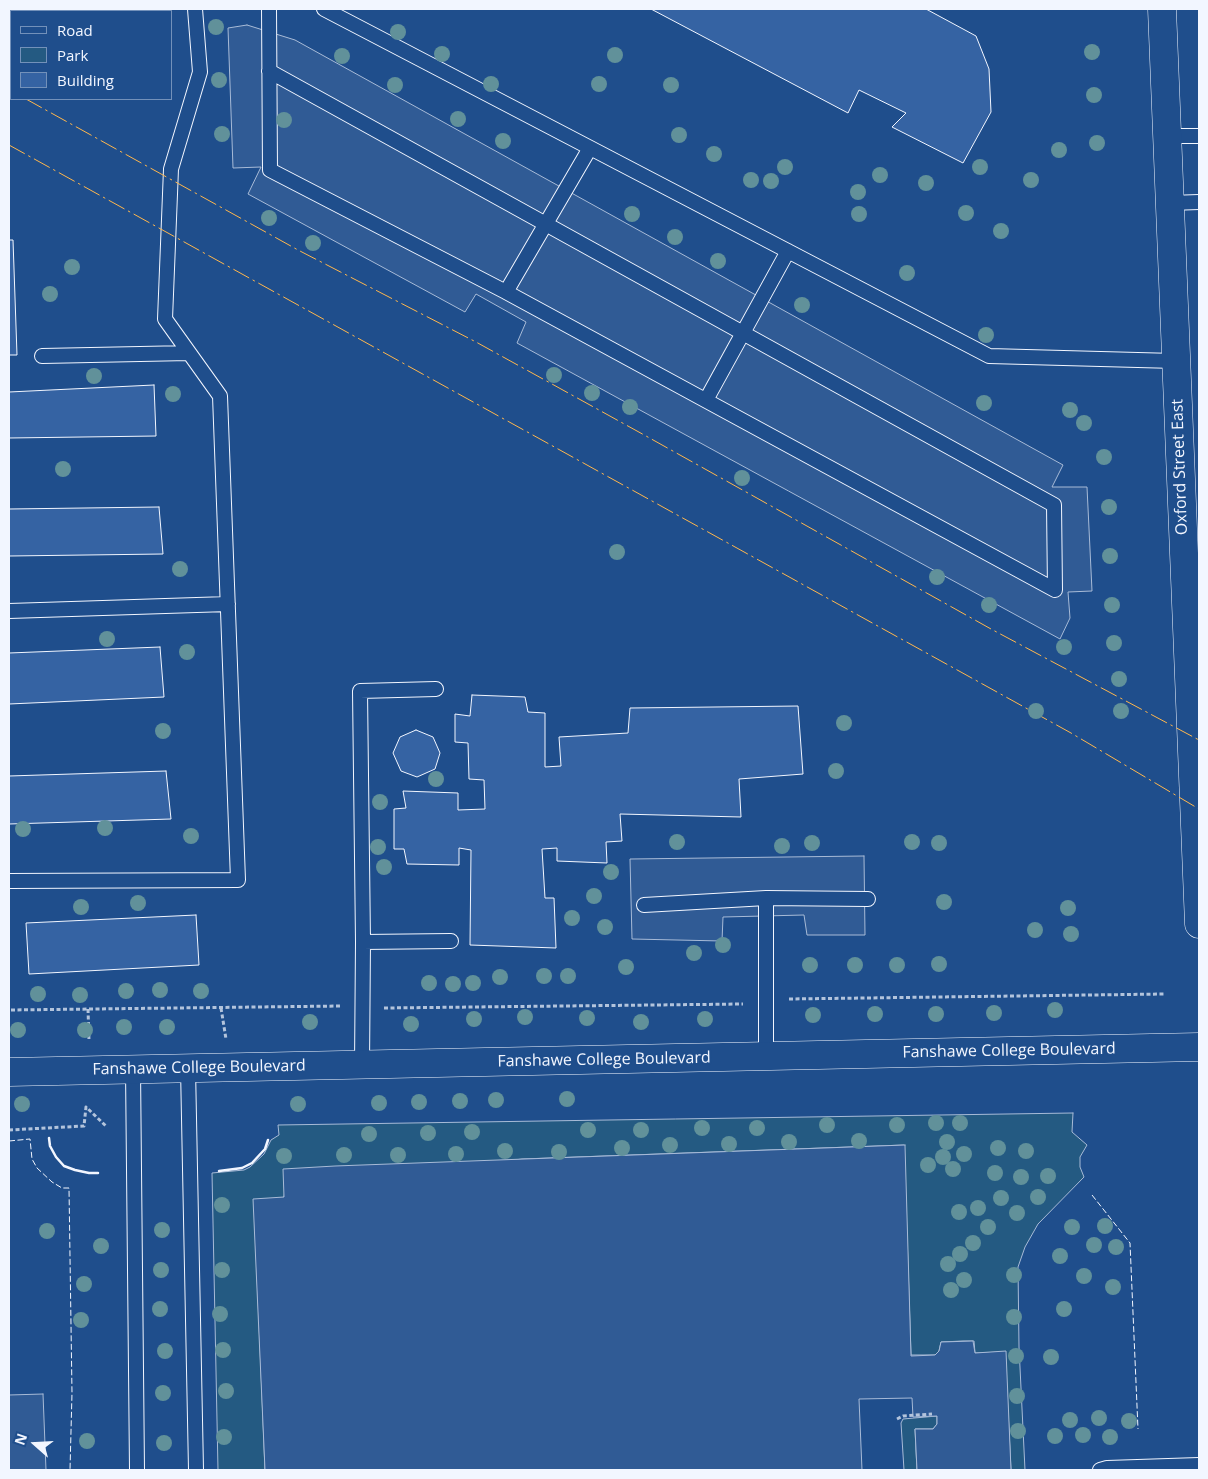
<!DOCTYPE html>
<html>
<head>
<meta charset="utf-8">
<style>
	body { margin:0 }
	#map { position:relative; width:1208px; height:1479px; overflow:hidden; background:#1f4e8c; font-family:"Open Sans",sans-serif }
	canvas { display:block }
	.frame { position:absolute; inset:0; border:10px solid #f2f6ff; pointer-events:none }
	.legend { position:absolute; left:10px; top:10px; width:162px; height:90px; box-sizing:border-box; background:#1f4e8c; border:1px solid #7391ba; margin:0; padding:6px 9px; list-style:none; font-size:15px; color:#f2f6ff }
	.legend li { display:flex; align-items:center; gap:10px; height:25px }
	.legend b { width:25px; border:1px solid #7391ba }
	.north { position:absolute; left:10px; top:1419px; width:50px; height:50px; -webkit-text-stroke:4px #1f4e8c; paint-order:stroke; rotate:289deg; font-size:14px; font-weight:700; line-height:20px; text-align:center; color:#f2f6ff }
	.north::after { content:''; display:block; margin:auto; width:18px; height:22px; background:#f2f6ff; clip-path:polygon(50% 0,100% 100%,50% 72%,0 100%) }
</style>
</head>
<body>
<div id="map">
<canvas width="1208" height="1479"></canvas>
<div class="frame"></div>
<ul class="legend">
<li><b style="height:6px;background:#1f4e8c"></b>Road</li>
<li><b style="height:14px;background:#245a82"></b>Park</li>
<li><b style="height:14px;background:#3563a3"></b>Building</li>
</ul>
<div class="north">N</div>
</div>
<script>
const context = document.querySelector('canvas').getContext('2d');
context.lineJoin = 'round';
function paint(path, color) { context.fillStyle = color; context.fill(path, 'evenodd'); }
const shape = rows => new Path2D(rows.map(r => 'M' + r).join(''));
function stroke(path, color, width, dash) { context.strokeStyle = color; context.lineWidth = width; context.lineCap = dash ? 'butt' : 'round'; context.setLineDash(dash || []); context.stroke(path); }
function write(font, color, halo, rows, align = 'center') {
  context.font = font + ' "Open Sans",sans-serif'; context.lineWidth = 4; context.setLineDash([]); context.textBaseline = 'middle'; context.strokeStyle = halo; context.fillStyle = color; for (const [text, x, y, turn = 0] of rows) {
    context.save(); context.translate(x, y); context.rotate((+turn || 0) * Math.PI / 180); context.textAlign = isNaN(turn) ? turn : align; if (halo) context.strokeText(text, 0, 0); context.fillText(text, 0, 0); context.restore();
  }
}
const green = shape([
	[1073,1113,1072,1132,1087,1145,1080,1157,1080,1167,1084,1177,1038,1224,1025,1247,1018,1267,1019,1347,1025,1470,1011,1470,1005,1352,975,1353,974,1341,963,1341,941,1342,939,1351,935,1355,911,1355,904,1145,522,1159,285,1189,284,1197,282,1198,254,1200,265,1470,218,1470,212,1173,244,1170,250,1167,264,1154,271,1140,279,1135,278,1125,1073,1113],
	[937,1416,937,1424,933,1429,915,1429,917,1470,904,1470,901,1423,903,1419,937,1416]
]);
const parking = shape([
	[247,25,295,40,1063,465,1052,487,1087,487,1092,591,1068,592,1070,618,1060,639,517,343,526,322,476,294,465,312,248,194,261,167,233,168,228,28,247,25],
	[864,856,865,935,807,935,804,915,723,917,722,941,632,939,630,859,864,856],
	[905,1145,911,1356,935,1355,939,1351,941,1342,973,1341,975,1353,1006,1351,1011,1470,917,1470,915,1429,933,1429,937,1424,937,1416,913,1417,912,1398,859,1399,862,1470,265,1470,253,1199,284,1197,283,1169,335,1166,905,1145],
	[43,1394,46,1470,9,1470,9,1395,43,1394]
]);
const building = shape([
	[90,9,133,9,133,11,90,11,90,9],
	[651,9,926,9,976,36,989,69,991,112,963,163,892,127,906,113,859,90,848,113,651,9],
	[9,240,13,240,17,355,9,355,9,240],
	[154,385,156,436,9,438,9,392,154,385],
	[159,507,163,554,9,556,9,509,159,507],
	[160,647,164,697,9,704,9,653,160,647],
	[472,695,525,697,528,712,545,713,545,767,561,766,559,737,628,733,630,708,798,706,803,774,739,779,741,817,620,814,622,841,606,842,607,863,557,861,557,848,542,849,545,898,554,898,556,948,470,945,471,850,459,848,459,865,407,864,404,849,394,849,394,809,406,808,403,791,458,793,458,810,485,809,484,780,469,779,468,743,455,742,455,714,470,716,472,695],
	[416,730,433,737,440,753,435,769,417,777,401,771,393,753,400,737,416,730],
	[166,771,171,819,9,824,9,776,166,771],
	[196,915,199,965,29,974,26,923,196,915]
]);
const path = shape([
	[789,999,1165,994],
	[221,1008,226,1039],
	[384,1008,743,1004],
	[88,1009,89,1041],
	[11,1010,340,1006],
	[9,1130,84,1126,86,1107,107,1127],
	[897,1419,903,1416,932,1414]
]);
const service = shape([
	[269,9,270,170,506,292,590,148],
	[324,9,989,356,1175,361],
	[269,71,1054,505,1055,590,506,292],
	[1167,136,1199,136],
	[1170,203,1199,202],
	[42,356,189,353],
	[706,400,788,251],
	[9,611,228,604],
	[9,881,238,880,220,396,165,319,171,169,200,72,195,9],
	[644,905,766,898,868,899],
	[363,942,451,941],
	[766,1056,766,898],
	[362,1065,363,942,360,691,436,689],
	[188,1068,196,1470],
	[133,1069,137,1470],
	[1100,1470,1107,1468,1199,1465]
]);
const tertiary = shape([
	[9,1072,1199,1047]
]);
const secondary = shape([
	[1162,9,1199,924]
]);
const fence = shape([
	[9,1141,30,1139,32,1159,37,1168,52,1182,62,1188,69,1188,72,1393,70,1470],
	[1092,1195,1130,1243,1138,1429]
]);
const wall = shape([
	[49,1138,50,1146,56,1157,64,1166,75,1170,89,1173,98,1173],
	[219,1171,242,1168,252,1163,265,1149,268,1140]
]);
const power = shape([
	[9,89,11,90],
	[26,99,298,250,476,342,646,436,991,629,1199,740],
	[9,145,1071,733,1199,809]
]);
const trees = [
	[216,27],
	[398,32],
	[1092,52],
	[442,54],
	[615,55],
	[342,56],
	[219,80],
	[491,84],
	[599,84],
	[395,85],
	[671,85],
	[1094,95],
	[458,119],
	[284,120],
	[222,134],
	[679,135],
	[503,141],
	[1097,143],
	[1059,150],
	[714,154],
	[785,167],
	[980,167],
	[880,175],
	[751,180],
	[1031,180],
	[771,181],
	[926,183],
	[858,192],
	[966,213],
	[632,214],
	[859,214],
	[269,218],
	[1001,231],
	[675,237],
	[313,243],
	[718,261],
	[72,267],
	[907,273],
	[50,294],
	[802,305],
	[986,335],
	[554,375],
	[94,376],
	[592,393],
	[173,394],
	[984,403],
	[630,407],
	[1070,410],
	[1084,423],
	[1104,457],
	[63,469],
	[742,478],
	[1109,507],
	[617,552],
	[1110,556],
	[180,569],
	[937,577],
	[989,605],
	[1112,605],
	[107,639],
	[1114,643],
	[1064,647],
	[187,652],
	[1119,679],
	[1036,711],
	[1121,711],
	[844,723],
	[163,731],
	[836,771],
	[436,779],
	[380,802],
	[105,828],
	[23,829],
	[191,836],
	[677,842],
	[912,842],
	[812,843],
	[939,843],
	[782,846],
	[378,847],
	[384,867],
	[611,872],
	[594,896],
	[944,902],
	[138,903],
	[81,907],
	[1068,908],
	[572,918],
	[605,927],
	[1035,930],
	[1071,934],
	[723,945],
	[694,953],
	[939,964],
	[810,965],
	[855,965],
	[897,965],
	[626,967],
	[544,976],
	[568,976],
	[500,977],
	[429,983],
	[473,983],
	[453,984],
	[160,990],
	[126,991],
	[201,991],
	[38,994],
	[80,995],
	[1055,1010],
	[994,1013],
	[875,1014],
	[936,1014],
	[813,1015],
	[525,1017],
	[587,1018],
	[474,1019],
	[705,1019],
	[310,1022],
	[641,1022],
	[411,1024],
	[124,1027],
	[167,1027],
	[18,1030],
	[85,1030],
	[567,1099],
	[496,1100],
	[460,1101],
	[419,1102],
	[379,1103],
	[22,1104],
	[298,1104],
	[936,1123],
	[960,1123],
	[827,1125],
	[897,1125],
	[702,1128],
	[757,1128],
	[588,1130],
	[641,1130],
	[472,1132],
	[428,1133],
	[369,1134],
	[859,1141],
	[789,1142],
	[947,1142],
	[729,1144],
	[670,1145],
	[622,1148],
	[998,1148],
	[505,1151],
	[1026,1151],
	[559,1152],
	[456,1154],
	[964,1154],
	[344,1155],
	[398,1155],
	[284,1156],
	[943,1157],
	[928,1165],
	[953,1169],
	[995,1173],
	[1048,1176],
	[1021,1177],
	[1038,1197],
	[1001,1198],
	[222,1205],
	[978,1208],
	[959,1212],
	[1017,1213],
	[1105,1226],
	[988,1227],
	[1072,1227],
	[162,1230],
	[47,1231],
	[973,1243],
	[1094,1245],
	[101,1246],
	[1116,1247],
	[960,1254],
	[1060,1256],
	[948,1264],
	[161,1270],
	[222,1270],
	[1014,1275],
	[1084,1276],
	[964,1280],
	[84,1284],
	[1113,1287],
	[951,1290],
	[160,1309],
	[1064,1309],
	[220,1314],
	[1014,1317],
	[81,1320],
	[223,1350],
	[165,1351],
	[1016,1356],
	[1051,1357],
	[226,1391],
	[163,1393],
	[1017,1396],
	[1099,1418],
	[1070,1420],
	[1129,1421],
	[1018,1431],
	[1083,1435],
	[1055,1436],
	[224,1437],
	[1110,1437],
	[87,1441],
	[164,1443]
];
const streetNames = [
	["Oxford Street East",1180,467,-92],
	["Fanshawe College Boulevard",1009,1051,-1],
	["Fanshawe College Boulevard",604,1060,-1],
	["Fanshawe College Boulevard",199,1068,-1]
];
paint(green, '#245a82');
stroke(green, '#a8bbd7', 1);
paint(parking, '#305b95');
stroke(parking, '#a8bbd7', 1);
paint(building, '#3563a3');
stroke(building, '#f2f6ff', 1);
stroke(service, '#f2f6ff', 16);
stroke(tertiary, '#f2f6ff', 29);
stroke(secondary, '#f2f6ff', 29);
stroke(path, '#b3c4dc', 3, [4, 2.5]);
stroke(service, '#1f4e8c', 14);
stroke(tertiary, '#1f4e8c', 28);
stroke(secondary, '#1f4e8c', 28);
stroke(fence, '#f2f6ff', 1, [6, 2.5]);
stroke(wall, '#f2f6ff', 2.5);
stroke(power, '#ffb74d', 1, [18, 4, 2.5, 4]);
context.fillStyle = '#61919a';
for (const [x, y] of trees) { context.beginPath(); context.arc(x, y, 8, 0, 2 * Math.PI); context.fill(); }
write('16px', '#f2f6ff', '#1f4e8c', streetNames);
</script>
</body>
</html>
